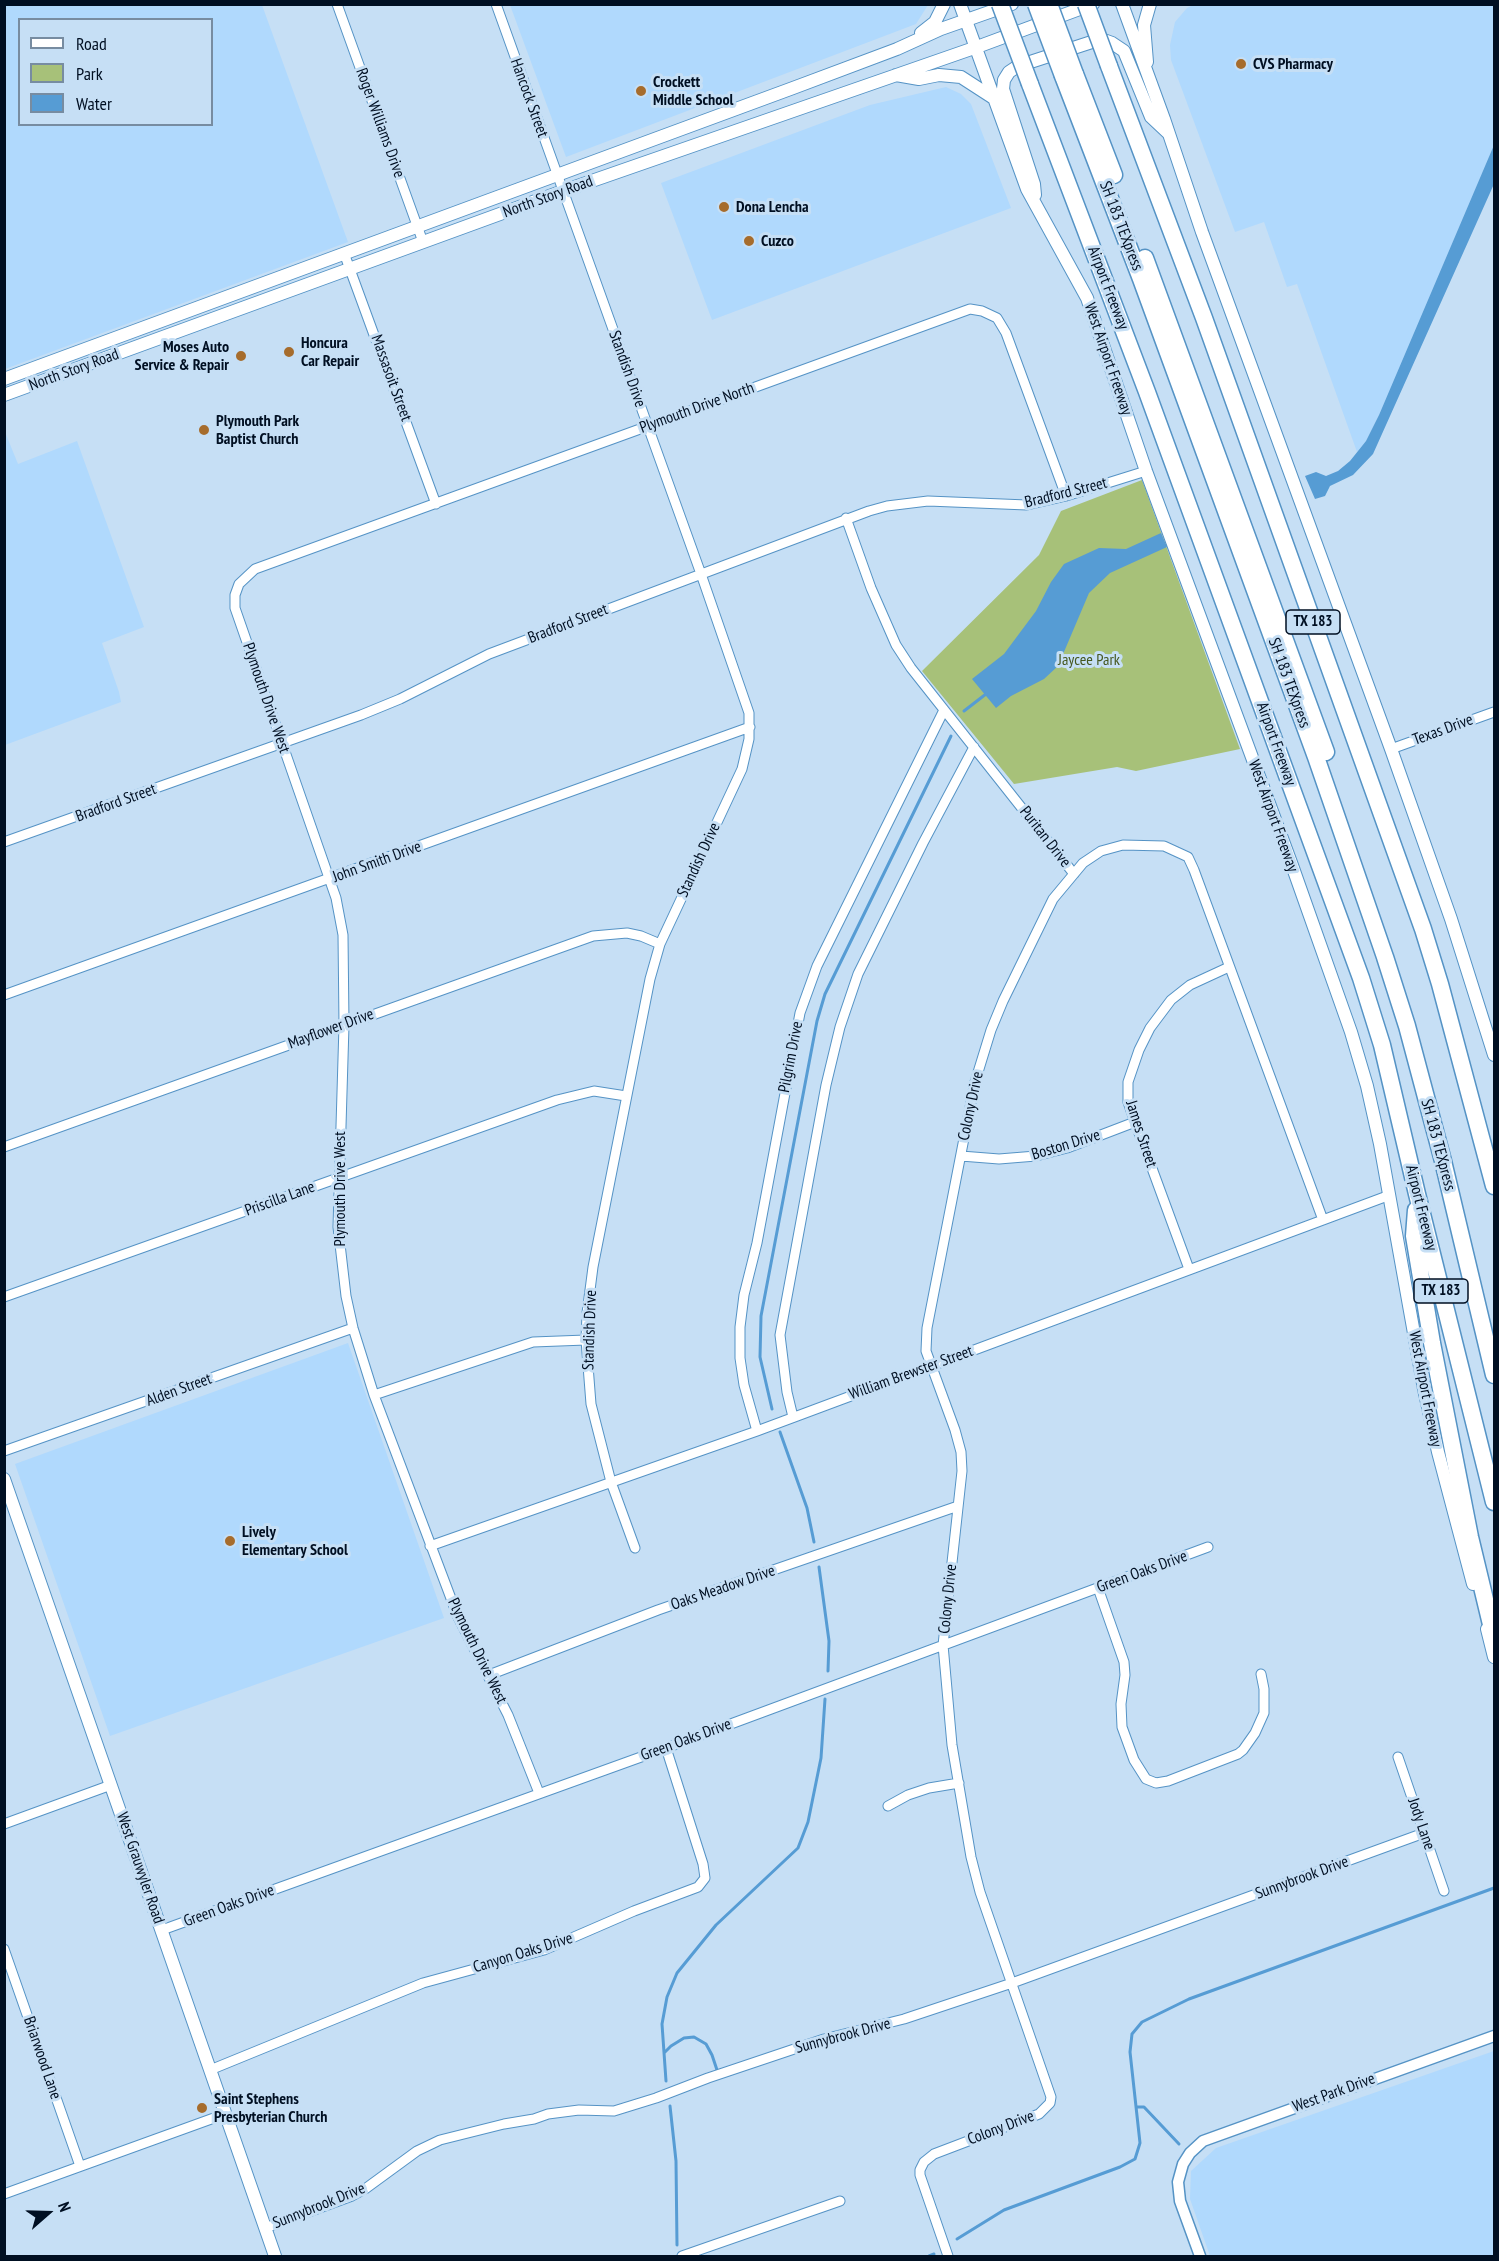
<!DOCTYPE html>
<html>
<head>
<meta charset="utf-8">
<style>
	body { margin:0 }
	#map { position:relative; width:1499px; height:2261px; overflow:hidden; background:#c6dff5; font-family:"PT Sans Narrow",sans-serif }
	canvas { display:block }
	.frame { position:absolute; inset:0; border:6px solid #000f22; pointer-events:none }
	.legend { position:absolute; left:18px; top:18px; width:195px; height:108px; box-sizing:border-box; background:#c6dff5; border:2px solid #778ca1; margin:0; padding:8px 10px; list-style:none; font-size:18px; color:#000f22 }
	.legend li { display:flex; align-items:center; gap:12px; height:30px }
	.legend b { width:30px; border:2px solid #778ca1 }
	.north { position:absolute; left:18px; top:2183px; width:60px; height:60px; -webkit-text-stroke:4px #c6dff5; paint-order:stroke; rotate:70deg; font-size:16px; font-weight:700; line-height:24px; text-align:center; color:#000f22 }
	.north::after { content:''; display:block; margin:auto; width:21px; height:27px; background:#000f22; clip-path:polygon(50% 0,100% 100%,50% 72%,0 100%) }
</style>
</head>
<body>
<div id="map">
<canvas width="1499" height="2261"></canvas>
<div class="frame"></div>
<ul class="legend">
<li><b style="height:8px;background:#fff"></b>Road</li>
<li><b style="height:16px;background:#a7c179"></b>Park</li>
<li><b style="height:16px;background:#569cd4"></b>Water</li>
</ul>
<div class="north">N</div>
</div>
<script>
const context = document.querySelector('canvas').getContext('2d');
context.lineJoin = 'round';
function paint(path, color) { context.fillStyle = color; context.fill(path, 'evenodd'); }
const shape = rows => new Path2D(rows.map(r => 'M' + r).join(''));
function stroke(path, color, width, dash) { context.strokeStyle = color; context.lineWidth = width; context.lineCap = dash ? 'butt' : 'round'; context.setLineDash(dash || []); context.stroke(path); }
function write(font, color, halo, rows, align = 'center') {
  context.font = font + ' "PT Sans Narrow",sans-serif'; context.lineWidth = 6; context.setLineDash([]); context.textBaseline = 'middle'; context.strokeStyle = halo; context.fillStyle = color; for (const [text, x, y, turn = 0] of rows) {
    context.save(); context.translate(x, y); context.rotate((+turn || 0) * Math.PI / 180); context.textAlign = isNaN(turn) ? turn : align; if (halo) context.strokeText(text, 0, 0); context.fillText(text, 0, 0); context.restore();
  }
}
const built = shape([
	[5,4,262,5,348,242,5,369],
	[20,20,212,20,212,124,20,124],
	[510,5,510,4,928,5,916,24,566,157],
	[1193,5,1494,5,1494,145,1379,415,1366,441,1357,452,1297,284,1287,287,1264,222,1235,232,1171,60,1170,45,1175,22,1187,8],
	[946,87,961,94,971,104,1011,208,712,320,661,183,870,105],
	[5,432,18,464,77,441,144,627,102,643,119,692,121,702,5,745],
	[348,1343,444,1618,110,1736,15,1464],
	[1494,2051,1494,2256,1210,2256,1190,2199,1191,2171,1216,2148]
]);
const green = shape([
	[1142,480,1240,749,1136,771,1117,767,1014,784,922,671,1039,555,1061,511]
]);
const water = shape([
	[1494,145,1494,184,1373,454,1353,475,1330,486,1325,496,1315,499,1305,476,1316,472,1326,476,1338,471,1350,461,1366,441,1379,415],
	[1161,533,1167,547,1110,573,1089,593,1058,666,1044,679,1011,696,996,708,972,679,1004,654,1036,611,1051,582,1064,564,1099,548,1126,549]
]);
const stream = shape([
	[964,711,986,694],
	[772,1409,760,1357,761,1316,817,1021,825,994,951,736],
	[780,1432,807,1508,814,1542],
	[819,1567,829,1641,828,1671],
	[664,2053,671,2046,684,2038,694,2037,706,2044,712,2055,718,2073],
	[666,2081,662,2024,667,1997,677,1973,716,1925,798,1848,808,1822,821,1758,825,1699],
	[670,2106,676,2161,677,2245],
	[1137,2107,1144,2107,1179,2144],
	[957,2239,1004,2210,1120,2167,1135,2159,1140,2143,1130,2052,1132,2034,1142,2022,1189,1999,1494,1888],
	[929,2256,934,2254]
]);
const minor = shape([
	[337,4,423,242],
	[496,4,701,574,749,713,749,739,742,769,660,944,650,979,593,1267,587,1313,586,1340,591,1404,611,1482,635,1548],
	[344,253,436,504],
	[846,518,871,588,896,645,911,668,1074,874],
	[1391,749,1494,712],
	[4,842,361,715,400,699,489,654,869,511,887,506,928,501,1027,505,1066,496,1146,471],
	[4,995,750,727],
	[4,1147,593,936,627,933,641,936,660,944],
	[961,1156,999,1159,1036,1156,1067,1148,1135,1122],
	[1189,1269,1135,1122,1128,1102,1128,1082,1139,1050,1150,1028,1171,1000,1190,985,1229,967],
	[4,1297,557,1100,594,1091,626,1096],
	[374,1395,533,1342,586,1340],
	[793,1417,787,1392,780,1335,826,1085,840,1027,858,974,923,843,974,747],
	[757,1431,744,1385,740,1358,740,1327,744,1295,757,1243,800,1013,817,966,944,710],
	[4,1451,353,1328],
	[430,1546,757,1431,1390,1195],
	[1098,1588,1124,1662,1125,1675,1121,1704,1122,1727,1134,1760,1146,1779,1156,1783,1168,1781,1238,1754,1243,1750,1255,1733,1264,1713,1264,1689,1261,1674],
	[489,1675,658,1610,958,1506],
	[1398,1757,1444,1891],
	[539,1793,508,1715,458,1617,374,1395,353,1328,346,1296,338,1227,344,1025,343,935,336,898,235,608,235,595,239,584,255,569,970,309,982,311,997,318,1006,333,1066,496],
	[888,1806,908,1795,929,1788,959,1783],
	[4,1824,111,1785],
	[162,1930,666,1748,1208,1547],
	[4,1949,80,2166],
	[210,2070,423,1983,544,1950,634,1911,698,1887,705,1878,703,1864,666,1748],
	[4,2194,225,2114],
	[265,2228,352,2196,365,2189,417,2151,440,2140,504,2124,534,2119,548,2114,579,2110,614,2111,656,2098,708,2078,824,2039,904,2019,1012,1983,1424,1833],
	[682,2256,840,2201],
	[948,2256,920,2175,920,2170,924,2162,934,2154,1039,2114,1050,2103,1051,2097,980,1892,971,1857,952,1745,943,1645,962,1471,961,1452,955,1430,926,1351,927,1328,975,1082,991,1030,1003,1001,1053,899,1083,863,1101,851,1123,845,1164,846,1188,857,1194,870,1323,1220]
]);
const tertiary = shape([
	[1200,2256,1180,2201,1178,2182,1183,2164,1190,2153,1203,2141,1494,2036]
]);
const secondary = shape([
	[960,4,1027,189,1087,298,1146,471,1293,868,1351,1032,1367,1086,1380,1144,1424,1389,1438,1452,1473,1584],
	[1122,4,1164,119,1202,232,1391,749,1451,919,1494,1055],
	[921,33,935,22,944,4],
	[1147,62,1144,25,1150,4],
	[896,75,919,79,939,75,961,77,995,99],
	[1035,195,1034,184,1003,89,1004,80,1009,72,1018,66,1101,39,1112,43,1124,51,1151,117,1168,133],
	[4,379,793,88,897,49,941,29,1012,4],
	[4,395,563,191,977,47,1093,4],
	[4,1479,275,2256],
	[1487,1629,1494,1657]
]);
const motorway = shape([
	[1109,66,1204,318,1423,929,1440,984,1494,1186],
	[1075,74,1114,175],
	[1063,76,1141,279,1316,757,1385,957,1407,1026,1443,1161,1494,1375],
	[1030,84,1147,392,1361,978,1382,1045,1417,1194,1494,1502],
	[1145,258,1326,752],
	[1416,1210,1414,1236,1432,1343,1470,1537,1494,1637]
]);
const motorwayBridge = shape([
	[1000,4,1030,84],
	[1036,4,1063,76],
	[1049,4,1075,74],
	[1086,4,1109,66]
]);
const markers = [
	[1241,64,6,"#a66c2c"],
	[641,91,6,"#a66c2c"],
	[724,207,6,"#a66c2c"],
	[749,241,6,"#a66c2c"],
	[289,352,6,"#a66c2c"],
	[241,356,6,"#a66c2c"],
	[204,430,6,"#a66c2c"],
	[230,1541,6,"#a66c2c"],
	[202,2108,6,"#a66c2c"]
];
const shields = [
	[1313,622,54],
	[1441,1291,54]
];
const shieldNames = [
	["TX 183",1313,622],
	["TX 183",1441,1291]
];
const poiNames = [
	["CVS Pharmacy",1253,64],
	["Crockett",653,82],
	["Middle School",653,100],
	["Dona Lencha",736,207],
	["Cuzco",761,241],
	["Honcura",301,343],
	["Car Repair",301,361],
	["Moses Auto",229,347,"right"],
	["Service & Repair",229,365,"right"],
	["Plymouth Park",216,421],
	["Baptist Church",216,439],
	["Lively",242,1532],
	["Elementary School",242,1550],
	["Saint Stephens",214,2099],
	["Presbyterian Church",214,2117]
];
const streetNames = [
	["Hancock Street",529,98,70],
	["Roger Williams Drive",380,123,70],
	["North Story Road",548,197,-20],
	["SH 183 TEXpress",1121,226,69],
	["Airport Freeway",1108,288,69],
	["West Airport Freeway",1108,359,71],
	["Standish Drive",627,369,70],
	["North Story Road",74,370,-20],
	["Massasoit Street",391,378,70],
	["Plymouth Drive North",697,408,-20],
	["Bradford Street",1066,493,-14],
	["Bradford Street",568,624,-21],
	["SH 183 TEXpress",1289,683,70],
	["Plymouth Drive West",266,698,71],
	["Texas Drive",1443,730,-20],
	["Airport Freeway",1276,744,70],
	["Bradford Street",116,803,-20],
	["West Airport Freeway",1273,816,70],
	["Puritan Drive",1045,837,52],
	["Standish Drive",699,860,-65],
	["John Smith Drive",377,862,-20],
	["Mayflower Drive",331,1029,-20],
	["Pilgrim Drive",791,1057,-79],
	["Colony Drive",971,1106,-78],
	["James Street",1141,1134,72],
	["Boston Drive",1066,1145,-17],
	["SH 183 TEXpress",1438,1145,75],
	["Plymouth Drive West",340,1189,-90],
	["Priscilla Lane",280,1199,-20],
	["Airport Freeway",1421,1208,76],
	["Standish Drive",590,1330,-88],
	["William Brewster Street",911,1373,-20],
	["West Airport Freeway",1425,1389,79],
	["Alden Street",179,1390,-20],
	["Green Oaks Drive",1142,1572,-20],
	["Oaks Meadow Drive",723,1588,-19],
	["Colony Drive",948,1599,-84],
	["Plymouth Drive West",477,1651,64],
	["Green Oaks Drive",686,1740,-20],
	["Jody Lane",1421,1824,71],
	["West Grauwyler Road",140,1868,71],
	["Sunnybrook Drive",1302,1878,-20],
	["Green Oaks Drive",229,1906,-20],
	["Canyon Oaks Drive",523,1953,-17],
	["Sunnybrook Drive",843,2036,-15],
	["Briarwood Lane",42,2058,71],
	["West Park Drive",1334,2093,-20],
	["Colony Drive",1001,2128,-21],
	["Sunnybrook Drive",319,2206,-22]
];
const parkNames = [
	["Jaycee Park",1089,660]
];
paint(built, '#b0d9fd');
paint(green, '#a7c179');
paint(water, '#569cd4');
stroke(stream, '#569cd4', 3);
stroke(minor, '#5593c5', 11);
stroke(tertiary, '#5593c5', 13);
stroke(secondary, '#5593c5', 14);
stroke(motorway, '#5593c5', 19);
stroke(minor, '#fff', 9);
stroke(tertiary, '#fff', 10);
stroke(secondary, '#fff', 12);
stroke(motorway, '#fff', 16);
stroke(motorwayBridge, '#5593c5', 19, []);
stroke(motorwayBridge, '#fff', 16);
for (const [x, y, r, color] of markers) { const dot = new Path2D(); dot.arc(x, y, r, 0, 2 * Math.PI); context.fillStyle = color; context.fill(dot); stroke(dot, '#c6dff5', 2); }
for (const [x, y, w] of shields) { const box = new Path2D(); box.roundRect(x - w / 2, y - 12, w, 24, 4.5); context.fillStyle = '#c6dff5'; context.fill(box); stroke(box, '#000f22', 1.5); }
write('bold 15px', '#000f22', null, shieldNames);
write('bold 16px', '#000f22', '#c6dff5', poiNames, 'left');
write('16px', '#000f22', '#c6dff5', streetNames);
write('16px', '#465820', '#c6dff5', parkNames);
</script>
</body>
</html>
